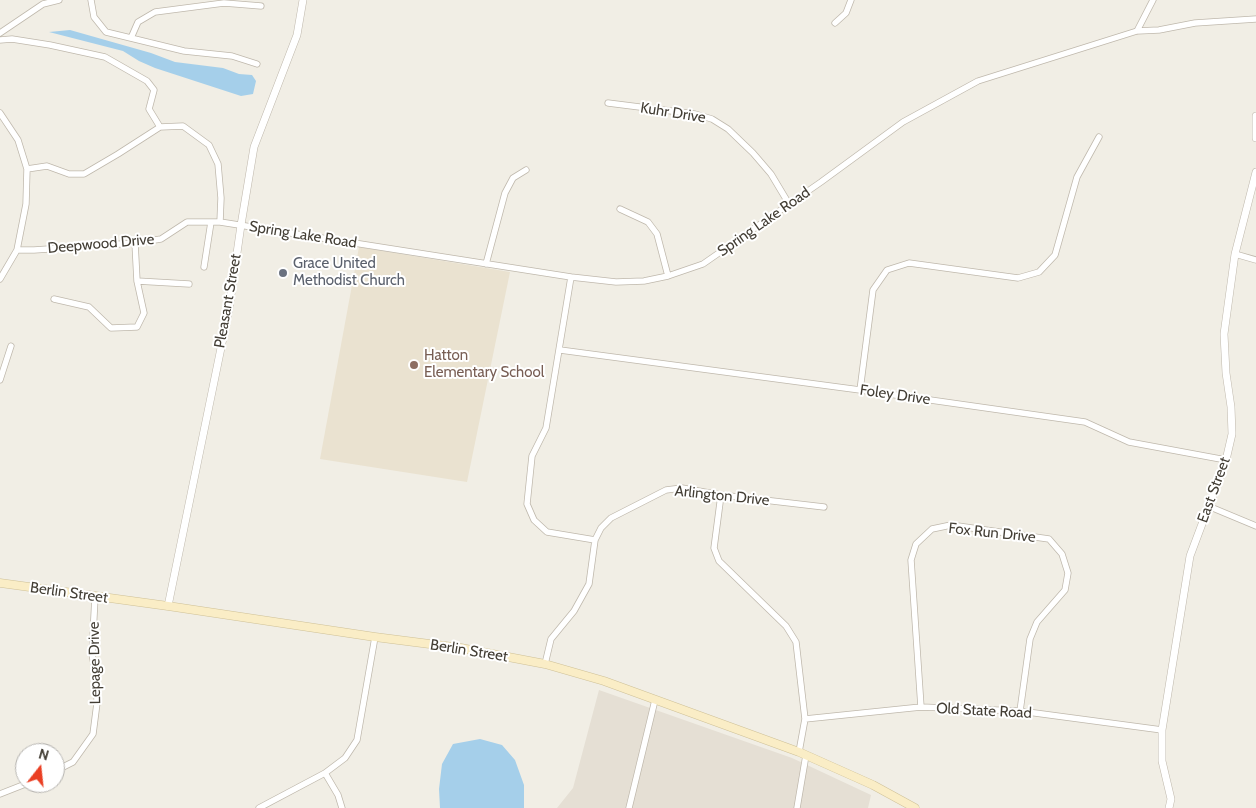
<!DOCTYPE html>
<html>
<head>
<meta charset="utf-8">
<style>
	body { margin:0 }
	#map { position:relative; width:1256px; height:808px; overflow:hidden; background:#f1eee5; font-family:Cabin,sans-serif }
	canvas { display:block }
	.north { position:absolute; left:15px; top:743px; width:50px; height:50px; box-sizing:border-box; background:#fff; border:1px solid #b4b2ae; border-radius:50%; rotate:16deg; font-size:14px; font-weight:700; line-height:20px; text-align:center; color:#433e35 }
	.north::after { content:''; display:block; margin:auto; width:18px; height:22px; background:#ea3f23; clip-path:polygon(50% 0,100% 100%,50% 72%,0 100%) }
</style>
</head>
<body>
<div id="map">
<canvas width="1256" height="808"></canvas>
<div class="north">N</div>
</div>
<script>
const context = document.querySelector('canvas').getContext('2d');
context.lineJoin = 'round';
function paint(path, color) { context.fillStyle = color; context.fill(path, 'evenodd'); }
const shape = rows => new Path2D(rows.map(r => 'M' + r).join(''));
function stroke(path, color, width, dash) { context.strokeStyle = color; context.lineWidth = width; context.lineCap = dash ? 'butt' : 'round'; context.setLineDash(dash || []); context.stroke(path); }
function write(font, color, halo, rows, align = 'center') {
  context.font = font + ' Cabin,sans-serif'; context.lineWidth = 4; context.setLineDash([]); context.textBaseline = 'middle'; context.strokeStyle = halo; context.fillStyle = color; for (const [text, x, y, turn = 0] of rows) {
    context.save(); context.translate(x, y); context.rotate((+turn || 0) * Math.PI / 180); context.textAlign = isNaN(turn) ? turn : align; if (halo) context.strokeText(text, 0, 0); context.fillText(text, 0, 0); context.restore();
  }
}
const residential = shape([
	[599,690,792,758,871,795,868,808,557,808,573,788]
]);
const education = shape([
	[359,247,510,272,467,482,320,459]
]);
const water = shape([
	[70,30,151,53,175,62,223,68,239,74,252,75,256,81,253,94,241,96,155,68,139,61,123,51,49,32],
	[480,739,502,745,515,760,524,785,524,808,440,808,439,789,442,764,453,744]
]);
const minor = shape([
	[91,0,94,17,106,32,184,51,232,56,257,64],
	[835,23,846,13,851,0],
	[1137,31,1153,0],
	[0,33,43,4,59,0],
	[131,38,138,22,155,12,224,3,261,6],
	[0,40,12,39,50,45,105,57,147,81,154,90,149,109,160,127],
	[608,103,695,114,712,119,728,129,753,153,771,174,789,204],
	[0,113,18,140,27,169,26,204,17,250,0,279],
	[27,169,47,166,69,174,84,174,118,154,160,127,183,126,209,145,218,164,221,198,220,222],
	[620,209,648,222,657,234,668,276],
	[17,250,34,250,135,243,161,239,187,222,220,222,571,277,616,282,644,281,668,276,703,264,821,182,903,122,978,81,1137,31,1159,30,1195,23,1256,19],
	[1235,254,1256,260],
	[486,264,505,193,513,178,526,170],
	[204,267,211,222],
	[571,277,546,428,532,456,527,504,534,520,547,532,595,540],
	[137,281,189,284],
	[54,299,89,307,111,328,137,327,144,313,137,281,135,243],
	[560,350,860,390,1085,422,1129,442,1226,460],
	[0,380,11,346],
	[860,390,873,290,887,270,909,263,1018,278,1039,272,1055,255,1077,177,1099,137],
	[721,495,714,548,719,561,786,626,796,642,805,719,799,752],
	[1208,506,1256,526],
	[545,664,551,639,574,611,589,584,595,540,601,528,611,518,666,490,682,488,721,495,824,507],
	[921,707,911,560,916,544,932,529,951,525,1049,539,1062,554,1068,573,1065,590,1037,622,1030,639,1020,711],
	[805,719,921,707,1020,711,1162,730],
	[55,771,73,762,93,734,97,703,97,682,92,654,95,597],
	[325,773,338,795,342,808],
	[0,794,28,783],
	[259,808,325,773,345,758,357,740,375,637],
	[629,808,655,700],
	[797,808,806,755]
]);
const tertiary = shape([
	[1256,116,1256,138],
	[168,606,229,309,241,225,254,147,297,35,303,0],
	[1169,808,1171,799,1162,761,1162,730,1190,556,1226,460,1232,434,1231,407,1226,373,1224,334,1235,254,1256,172]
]);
const secondary = shape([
	[0,583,168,606,375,637,461,648,545,664,604,681,799,752,873,785,915,808]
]);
const markers = [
	[283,273,5,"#6b7280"],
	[414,365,5,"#8d6e63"]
];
const streetNames = [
	["Kuhr Drive",673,113,9],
	["Spring Lake Road",764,222,-35],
	["Spring Lake Road",303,235,9],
	["Deepwood Drive",101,244,-5],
	["Pleasant Street",228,301,-80],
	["Foley Drive",895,395,8],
	["East Street",1214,490,-70],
	["Arlington Drive",722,496,6],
	["Fox Run Drive",992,533,6],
	["Berlin Street",69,593,8],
	["Berlin Street",469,651,9],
	["Lepage Drive",95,663,-91],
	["Old State Road",984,711,3]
];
const worshipNames = [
	["Grace United",293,264],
	["Methodist Church",293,281]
];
const educationNames = [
	["Hatton",424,356],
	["Elementary School",424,373]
];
paint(residential, '#e5dfd4');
paint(education, '#eae2d0');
paint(water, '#a5cfea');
stroke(minor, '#bfb8ac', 7);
stroke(tertiary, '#bfb8ac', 8);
stroke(secondary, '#cec097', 9);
stroke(minor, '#fff', 5.5);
stroke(tertiary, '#fff', 7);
stroke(secondary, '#faedc6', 8);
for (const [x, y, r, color] of markers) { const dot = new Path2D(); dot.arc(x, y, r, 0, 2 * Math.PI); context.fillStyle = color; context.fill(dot); stroke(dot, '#fff', 2); }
write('15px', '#433e35', '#fff', streetNames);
write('15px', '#5b616d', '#fff', worshipNames, 'left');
write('15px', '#785e54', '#fff', educationNames, 'left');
</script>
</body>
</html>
